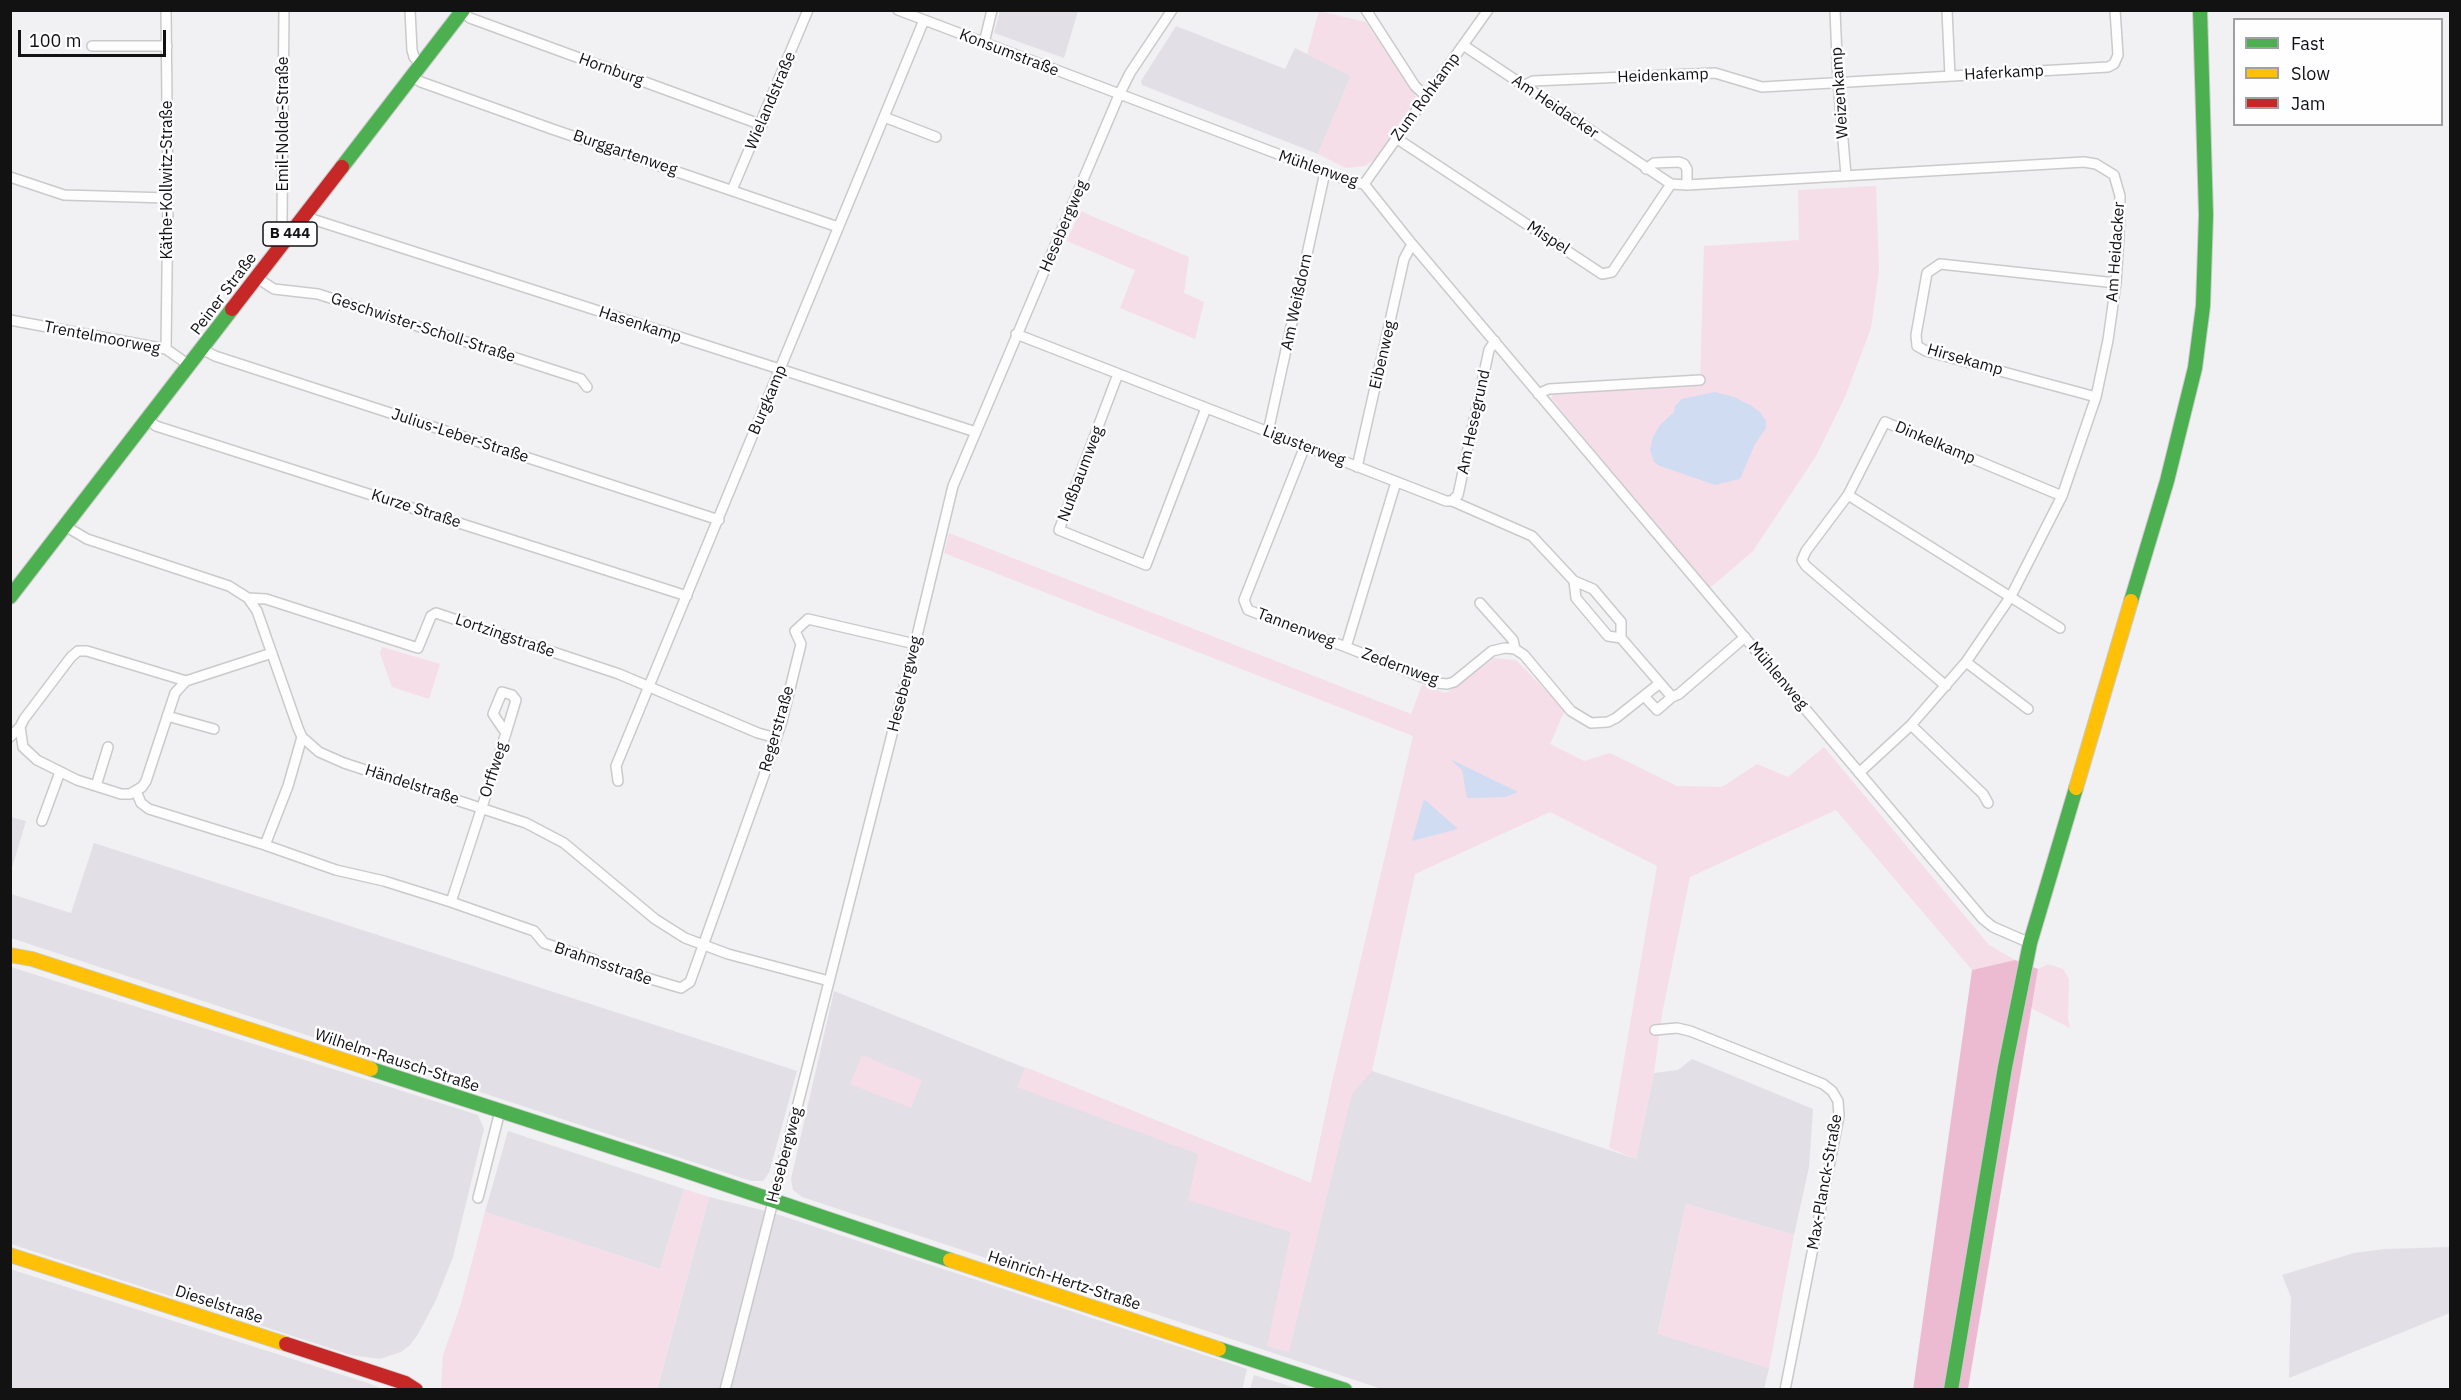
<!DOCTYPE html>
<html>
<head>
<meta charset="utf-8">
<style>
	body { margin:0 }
	#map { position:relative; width:2461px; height:1400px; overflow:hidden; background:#f1f0f2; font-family:"IBM Plex Sans",sans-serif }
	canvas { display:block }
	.frame { position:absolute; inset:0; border:12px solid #131213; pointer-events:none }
	.legend { position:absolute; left:2233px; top:18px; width:210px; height:108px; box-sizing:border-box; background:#fefdff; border:2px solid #a09fa1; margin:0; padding:8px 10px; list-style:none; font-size:18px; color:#131213 }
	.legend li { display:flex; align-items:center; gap:12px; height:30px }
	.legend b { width:30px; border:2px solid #a09fa1 }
	.scale { position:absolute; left:18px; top:30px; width:148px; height:27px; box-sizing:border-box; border:3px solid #131213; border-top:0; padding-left:8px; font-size:18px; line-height:21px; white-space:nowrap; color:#131213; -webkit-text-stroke:4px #fefdff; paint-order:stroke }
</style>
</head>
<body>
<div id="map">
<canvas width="2461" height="1400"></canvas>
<div class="frame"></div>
<ul class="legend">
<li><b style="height:8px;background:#4caf50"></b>Fast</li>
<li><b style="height:8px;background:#ffc107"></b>Slow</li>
<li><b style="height:8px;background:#c62828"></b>Jam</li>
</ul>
<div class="scale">100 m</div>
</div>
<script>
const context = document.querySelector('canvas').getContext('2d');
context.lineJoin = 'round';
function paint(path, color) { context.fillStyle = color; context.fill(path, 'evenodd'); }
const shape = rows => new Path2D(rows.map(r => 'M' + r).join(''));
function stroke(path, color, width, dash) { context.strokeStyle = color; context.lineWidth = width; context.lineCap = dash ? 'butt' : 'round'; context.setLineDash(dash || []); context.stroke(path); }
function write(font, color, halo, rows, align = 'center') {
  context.font = font + ' "IBM Plex Sans",sans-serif'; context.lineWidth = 5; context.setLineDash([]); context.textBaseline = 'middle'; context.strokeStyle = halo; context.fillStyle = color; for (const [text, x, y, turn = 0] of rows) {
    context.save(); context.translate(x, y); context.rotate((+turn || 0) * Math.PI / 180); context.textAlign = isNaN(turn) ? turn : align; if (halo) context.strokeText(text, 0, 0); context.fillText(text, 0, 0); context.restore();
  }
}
const built = shape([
	[1000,11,1078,11,1064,58,994,33],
	[1176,26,1285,69,1295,48,1351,76,1318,154,1142,85,1141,81],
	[11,817,26,821,11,871,10,817],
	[94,843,797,1071,769,1173,763,1181,751,1181,11,938,11,894,71,913],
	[11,967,478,1115,484,1129,453,1257,436,1300,418,1334,410,1345,401,1352,380,1359,351,1355,11,1244],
	[834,991,1311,1183,1334,1074,1372,1071,1636,1159,1654,1073,1678,1070,1692,1059,1813,1109,1809,1167,1794,1235,1686,1204,1658,1333,1769,1368,1764,1389,1382,1389,802,1197,793,1190,791,1179],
	[508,1131,684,1189,660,1269,485,1212],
	[709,1197,770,1212,1247,1369,1242,1390,657,1390],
	[2450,1247,2450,1313,2289,1378,2291,1297,2282,1275,2354,1253,2385,1249],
	[10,1269,365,1382,383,1389,11,1389],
	[1254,1375,1299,1389,1250,1389]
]);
const green = shape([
	[1319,11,1366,22,1417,98,1375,160,1364,166,1346,168,1318,154,1351,76,1307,54],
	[1876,186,1879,270,1871,328,1845,397,1816,456,1753,551,1710,588,1551,398,1553,394,1562,392,1700,383,1704,246,1799,240,1798,190],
	[1080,211,1189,257,1184,293,1204,302,1195,339,1120,308,1135,270,1067,241],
	[949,533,1411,714,1422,685,1446,693,1494,658,1516,660,1565,710,1550,744,1584,761,1610,753,1677,786,1722,787,1757,764,1788,777,1824,747,1989,945,2015,960,1972,970,1836,810,1690,877,1662,1014,1654,1073,1636,1159,1609,1148,1657,866,1550,812,1415,874,1372,1071,1352,1094,1289,1352,1267,1346,1291,1232,1188,1200,1198,1154,1017,1087,1025,1067,1311,1183,1334,1074,1413,736,944,553],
	[382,647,440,664,429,699,392,687,380,653],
	[2048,964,2063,969,2069,979,2068,1018,2070,1028,2031,1008,2038,969],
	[862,1055,922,1080,911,1108,850,1084],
	[684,1189,709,1197,657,1389,445,1390,441,1387,443,1355,460,1307,485,1212,660,1269],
	[1686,1204,1794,1235,1769,1368,1658,1334]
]);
const forest = shape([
	[2015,960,2038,969,1968,1389,1913,1390,1972,970]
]);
const water = shape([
	[1715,392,1734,397,1750,405,1760,412,1766,421,1766,428,1755,444,1740,479,1715,485,1660,466,1654,462,1650,450,1653,437,1660,425,1674,412,1675,406,1682,399],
	[1450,759,1518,792,1505,797,1467,798,1462,770],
	[1424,799,1458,829,1412,841]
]);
const street = shape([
	[284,10,282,219,283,227,289,235],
	[410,10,412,50,414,57,421,65],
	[898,10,1349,181,1364,184,1412,244,1983,919,1993,927,2030,943],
	[1366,10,1415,86,1426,96],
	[1835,10,1838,82,1846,175],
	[1947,10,1950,76],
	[462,12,470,18,762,125],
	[984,43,992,10],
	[1463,45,1671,184,1687,185,2084,162,2096,164,2114,175,2120,196,2119,236,2116,283,2108,340,2096,397,2062,496,2011,596,1966,662,1911,725,1859,773],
	[92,46,167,46],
	[412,77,421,82,552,129,838,227],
	[1523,86,1533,81,1715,73,1762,87,2108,67,2114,64,2118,55,2115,10],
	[884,117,936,137],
	[1396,138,1602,274,1612,272,1671,184],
	[1646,169,1654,163,1679,162,1684,164,1687,169,1687,185],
	[10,177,64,195,168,198],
	[1364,184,1488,10],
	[732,190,808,10],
	[305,215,315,220,976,432],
	[257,278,274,289,318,294,581,379,587,387],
	[10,320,166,349,189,365],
	[1016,334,1446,501,1452,501,1532,536,1574,581,1593,589,1621,622,1621,638,1672,697,1679,694,1745,637],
	[166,349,168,198,166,10],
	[202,349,215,356,719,520],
	[1118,374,1059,530,1146,565,1206,408],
	[1538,394,1549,389,1700,380],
	[2096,397,1926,351,1917,346,1916,335,1927,273,1940,264,2116,283],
	[147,419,156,426,687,596],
	[1268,432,1325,172],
	[1305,446,1244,600,1248,610,1346,647,1396,482],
	[1357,467,1404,259,1412,244],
	[1848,495,2060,628],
	[1452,501,1458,495,1489,350,1495,341],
	[65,526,87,539,229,586,248,598,257,611,298,728,302,737,319,752,344,763,526,823,564,843,655,919,685,938,728,954,829,981],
	[1574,581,1576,598,1608,636,1621,638],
	[248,598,266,599,418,648,431,616,436,613,619,674,758,733,776,738],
	[1480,603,1513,640,1515,649],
	[1346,647,1437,683,1447,684,1454,682,1492,651,1505,648,1515,649,1524,655,1571,711,1591,723,1608,722,1616,718,1660,683],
	[1966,662,2028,709],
	[186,681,175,693,146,781,142,787,130,794,121,794,77,780,37,760,23,747,20,727,24,719,71,657,78,651,87,651,186,681,272,653],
	[1946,686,1806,566,1802,560,1806,551,1848,495,1885,422,2062,496],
	[1644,696,1657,710,1672,697],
	[167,716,214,729],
	[1911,725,1983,794,1988,803],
	[10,737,20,727],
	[302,737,288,786,265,845,336,870,384,881,451,902,534,931,544,943,595,960,600,964,681,988,690,982,767,767,782,721,801,644,795,631,808,619,915,644],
	[618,781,616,766,924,20],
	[96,786,108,747],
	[136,791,141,803,149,809,265,845],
	[42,821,60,772],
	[451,902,482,807,506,733,513,710,516,700,512,695,502,692,493,714,506,733],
	[1655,1030,1677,1028,1690,1031,1823,1084,1832,1091,1838,1101,1839,1116,1785,1390],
	[478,1198,500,1111],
	[725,1390,915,644,953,486,1119,95,1130,73,1172,10]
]);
const fast = shape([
	[342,167,463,10],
	[10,597,232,309],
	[2131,601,2167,481,2195,368,2203,306,2206,215,2200,10],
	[371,1069,674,1167,950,1260],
	[1219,1349,1345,1390],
	[1951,1390,2005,1067,2030,943,2076,788]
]);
const slow = shape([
	[2076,788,2131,601],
	[10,955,32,959,371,1069],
	[10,1255,286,1344],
	[950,1260,1219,1349]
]);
const jam = shape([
	[232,309,342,167],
	[286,1344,405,1383,416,1390]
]);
const shields = [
	[290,234,54]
];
const shieldNames = [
	["B 444",290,234]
];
const streetNames = [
	["Konsumstraße",1009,53,21],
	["Hornburg",611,70,20],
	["Haferkamp",2004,73,-3],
	["Heidenkamp",1663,76,-2],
	["Weizenkamp",1840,93,-94],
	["Zum Rohkamp",1426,97,-54],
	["Wielandstraße",771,101,-67],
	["Am Heidacker",1555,107,34],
	["Emil-Nolde-Straße",283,124,-90],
	["Burggartenweg",625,153,19],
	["Mühlenweg",1318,169,19],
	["Käthe-Kollwitz-Straße",167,180,-90],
	["Hesebergweg",1064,226,-67],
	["Mispel",1548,238,33],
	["Am Heidacker",2116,252,-86],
	["Peiner Straße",224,294,-53],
	["Am Weißdorn",1297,302,-78],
	["Hasenkamp",640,325,18],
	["Geschwister-Scholl-Straße",423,328,18],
	["Trentelmoorweg",102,338,11],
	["Eibenweg",1383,355,-77],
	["Hirsekamp",1965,360,16],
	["Burgkamp",768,400,-67],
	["Am Hesegrund",1474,422,-78],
	["Julius-Leber-Straße",460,436,18],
	["Dinkelkamp",1935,443,23],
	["Ligusterweg",1304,446,21],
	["Nußbaumweg",1081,474,-69],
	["Kurze Straße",416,509,18],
	["Tannenweg",1296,628,21],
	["Lortzingstraße",505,636,19],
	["Zedernweg",1400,667,20],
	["Mühlenweg",1778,676,50],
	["Hesebergweg",905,684,-76],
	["Regerstraße",777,729,-74],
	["Orffweg",494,770,-72],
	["Händelstraße",412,785,18],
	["Brahmsstraße",603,964,19],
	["Wilhelm-Rausch-Straße",397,1061,18],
	["Hesebergweg",785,1155,-75],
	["Max-Planck-Straße",1825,1182,-80],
	["Heinrich-Hertz-Straße",1064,1281,18],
	["Dieselstraße",219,1305,18]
];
paint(built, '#e3dfe6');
paint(green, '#f5dee8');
paint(forest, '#ecbbd2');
paint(water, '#cfdcf2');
stroke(street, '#cacacb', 12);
stroke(fast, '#cacacb', 16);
stroke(slow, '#cacacb', 16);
stroke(jam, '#cacacb', 16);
stroke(street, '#fdfdfd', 9);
stroke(fast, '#4caf50', 14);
stroke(slow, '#ffc107', 14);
stroke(jam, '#c62828', 14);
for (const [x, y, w] of shields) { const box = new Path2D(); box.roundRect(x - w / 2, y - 12, w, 24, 4.5); context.fillStyle = '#fefdff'; context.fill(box); stroke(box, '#131213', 1.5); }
write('bold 15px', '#131213', null, shieldNames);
write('16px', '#131213', '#fefdff', streetNames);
</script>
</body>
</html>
